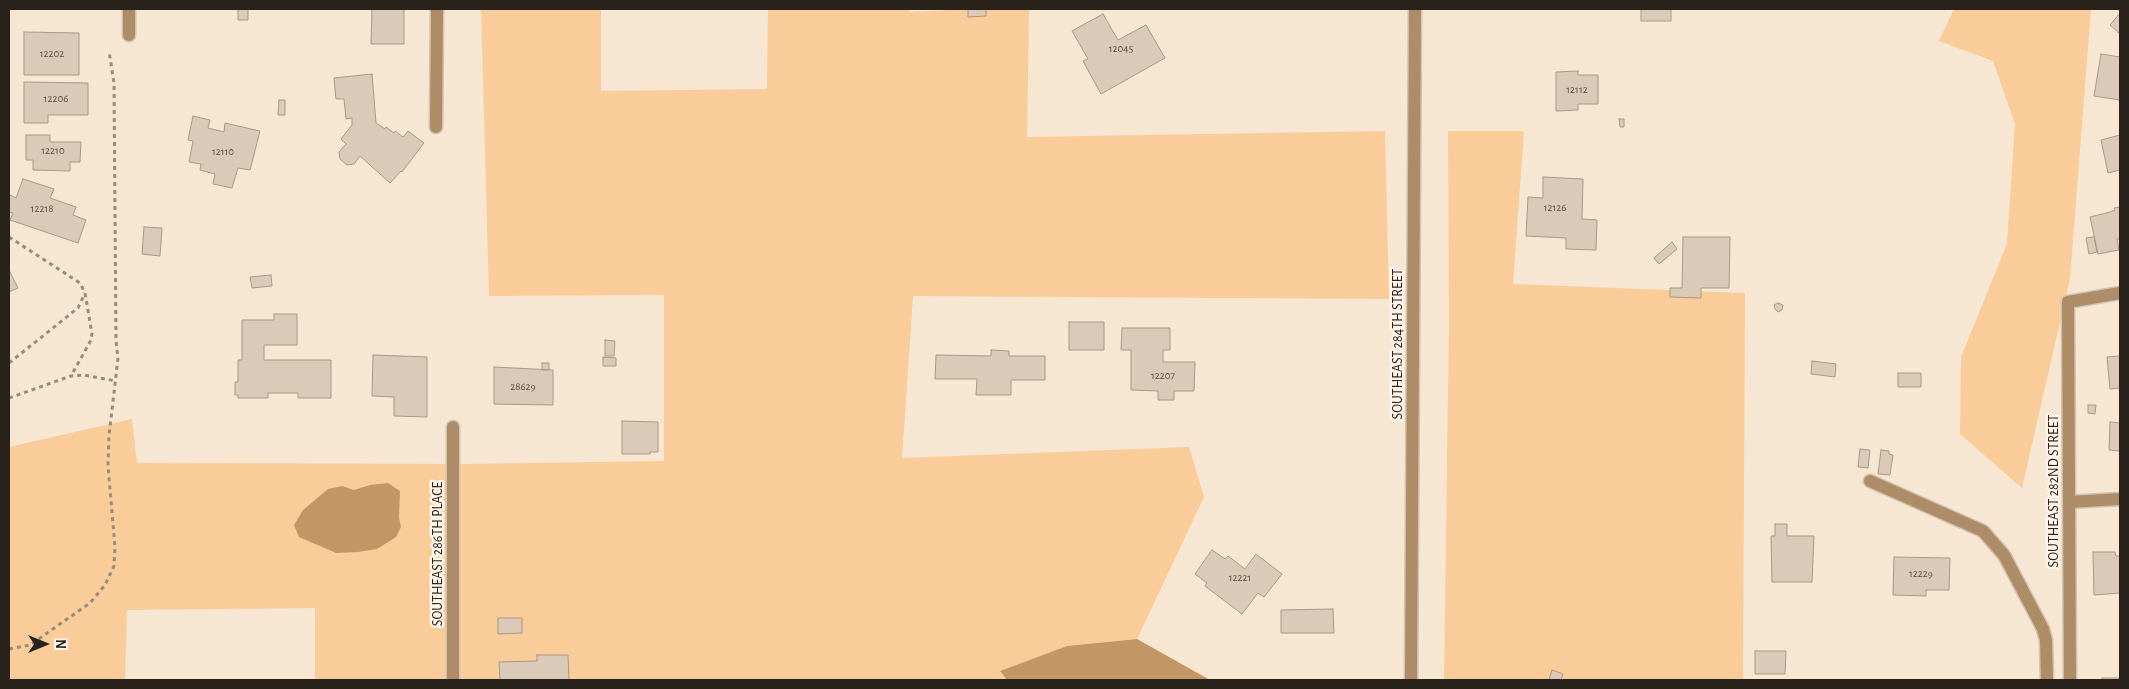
<!DOCTYPE html>
<html>
<head>
<meta charset="utf-8">
<style>
	body { margin:0 }
	#map { position:relative; width:2129px; height:689px; overflow:hidden; background:#f7e6d2; font-family:"Alegreya Sans",sans-serif }
	canvas { display:block }
	.frame { position:absolute; inset:0; border:10px solid #28221b; pointer-events:none }
	.north { position:absolute; left:20px; top:619px; width:50px; height:50px; -webkit-text-stroke:4px #fff4e9; paint-order:stroke; rotate:90deg; font-size:14px; font-weight:700; line-height:20px; text-align:center; color:#28221b }
	.north::after { content:''; display:block; margin:auto; width:18px; height:22px; background:#28221b; clip-path:polygon(50% 0,100% 100%,50% 72%,0 100%) }
</style>
</head>
<body>
<div id="map">
<canvas width="2129" height="689"></canvas>
<div class="frame"></div>
<div class="north">N</div>
</div>
<script>
const context = document.querySelector('canvas').getContext('2d');
context.lineJoin = 'round';
function paint(path, color) { context.fillStyle = color; context.fill(path, 'evenodd'); }
const shape = rows => new Path2D(rows.map(r => 'M' + r).join(''));
function stroke(path, color, width, dash) { context.strokeStyle = color; context.lineWidth = width; context.lineCap = dash ? 'butt' : 'round'; context.setLineDash(dash || []); context.stroke(path); }
function write(font, color, halo, rows, align = 'center') {
  context.font = font + ' "Alegreya Sans",sans-serif'; context.lineWidth = 5; context.setLineDash([]); context.textBaseline = 'middle'; context.strokeStyle = halo; context.fillStyle = color; for (const [text, x, y, turn = 0] of rows) {
    context.save(); context.translate(x, y); context.rotate((+turn || 0) * Math.PI / 180); context.textAlign = isNaN(turn) ? turn : align; if (halo) context.strokeText(text, 0, 0); context.fillText(text, 0, 0); context.restore();
  }
}
const green = shape([
	[481,9,601,9,601,91,767,89,768,9,909,9,909,12,970,9,1029,9,1027,137,1385,131,1389,299,913,296,902,458,1189,447,1204,497,1137,639,1067,646,1000,671,1007,680,315,680,315,608,127,610,125,680,9,680,9,447,132,419,137,463,466,464,664,461,664,295,489,296],
	[1954,9,2091,9,2070,278,2022,488,1960,434,1961,357,2007,244,2015,124,1993,61,1939,41],
	[1448,131,1524,131,1513,284,1745,293,1743,680,1444,680,1449,323]
]);
const water = shape([
	[388,483,400,491,399,518,401,527,396,537,377,549,358,552,336,553,299,537,294,525,303,510,328,489,342,486,354,490,370,485],
	[1137,639,1210,680,1007,680,1000,671,1067,646]
]);
const building = shape([
	[238,9,248,9,248,20,238,20,238,9],
	[372,9,404,9,404,44,371,44,372,9],
	[968,9,986,9,986,16,968,17,968,9],
	[1641,9,1671,9,1671,21,1641,21,1641,9],
	[2120,13,2120,34,2110,25,2120,13],
	[1103,14,1118,40,1146,25,1165,58,1101,94,1083,61,1088,59,1072,31,1103,14],
	[24,32,79,33,79,75,24,75,24,32],
	[2101,54,2120,57,2120,100,2094,96,2101,54],
	[1578,71,1578,75,1598,75,1598,104,1578,104,1578,110,1556,111,1556,72,1578,71],
	[372,74,376,123,385,129,386,127,394,133,395,131,403,137,408,131,424,143,402,172,401,171,390,183,360,156,354,164,347,165,340,159,339,152,346,144,341,139,352,125,352,118,346,119,344,99,336,99,334,78,372,74],
	[24,82,88,83,88,115,48,115,48,123,24,123,24,82],
	[279,100,285,100,285,115,278,115,279,100],
	[193,116,210,120,208,128,224,132,225,123,260,131,250,170,238,168,232,188,213,184,215,174,200,170,201,164,189,162,193,141,188,140,193,116],
	[1619,119,1624,119,1624,127,1620,127,1619,119],
	[26,135,50,135,50,142,81,142,80,162,70,162,70,171,33,170,33,160,26,160,26,135],
	[2120,135,2120,170,2108,173,2101,140,2120,135],
	[1543,177,1583,179,1582,219,1597,220,1596,250,1566,249,1566,238,1526,236,1528,197,1543,198,1543,177],
	[23,179,54,189,50,198,76,207,73,215,86,220,78,243,10,220,13,213,9,212,9,199,10,195,16,198,23,179],
	[2120,207,2120,239,2117,239,2119,250,2098,254,2090,217,2110,212,2115,210,2114,208,2120,207],
	[144,227,162,228,160,256,142,254,144,227],
	[1683,237,1730,237,1729,288,1701,288,1701,298,1670,297,1670,288,1682,288,1683,237],
	[2094,237,2097,252,2089,254,2086,238,2094,237],
	[1672,242,1677,249,1659,264,1654,258,1672,242],
	[9,270,18,288,9,292,9,270],
	[271,275,272,286,252,288,250,277,271,275],
	[1778,303,1783,305,1782,310,1778,312,1775,309,1774,305,1778,303],
	[274,314,297,314,297,345,264,345,264,360,331,360,331,398,298,398,298,393,268,393,268,398,238,398,238,395,235,395,235,382,238,382,238,360,242,360,242,320,274,320,274,314],
	[1069,322,1104,322,1104,350,1069,350,1069,322],
	[1122,328,1170,328,1170,350,1163,350,1163,362,1195,362,1194,391,1174,391,1174,400,1158,400,1158,391,1131,390,1131,350,1121,350,1122,328],
	[605,340,615,341,614,356,605,356,605,340],
	[991,350,1009,351,1009,356,1045,356,1045,380,1011,380,1011,395,976,395,977,379,935,379,936,355,991,356,991,350],
	[373,355,427,357,427,417,394,416,394,397,372,396,373,355],
	[2120,356,2120,388,2110,389,2107,357,2120,356],
	[603,357,616,358,616,366,603,366,603,357],
	[1812,361,1836,364,1835,377,1811,374,1812,361],
	[542,363,549,363,549,370,542,370,542,363],
	[494,367,553,370,553,405,494,404,494,367],
	[1898,373,1921,373,1921,387,1898,387,1898,373],
	[2088,405,2096,405,2095,414,2088,413,2088,405],
	[622,421,658,422,658,452,650,452,650,454,622,454,622,421],
	[2110,422,2120,423,2120,451,2109,450,2110,422],
	[1860,449,1870,450,1868,468,1858,467,1860,449],
	[1881,450,1889,451,1889,454,1893,455,1890,475,1878,474,1881,450],
	[1775,524,1787,524,1787,536,1814,536,1812,582,1772,582,1771,536,1775,536,1775,524],
	[1212,550,1225,559,1228,556,1245,569,1256,554,1282,574,1264,597,1258,593,1242,614,1205,586,1207,583,1195,574,1212,550],
	[2093,552,2115,552,2116,556,2120,556,2120,593,2094,595,2093,552],
	[1894,557,1950,558,1949,590,1926,590,1926,596,1893,595,1894,557],
	[1333,609,1334,633,1281,633,1281,610,1333,609],
	[498,618,522,618,522,633,498,634,498,618],
	[1755,651,1786,651,1785,674,1755,674,1755,651],
	[537,655,568,655,569,680,500,680,499,662,537,661,537,655],
	[1552,670,1563,674,1561,680,1549,680,1552,670],
	[2102,678,2120,678,2120,680,2102,680,2102,678]
]);
const path = shape([
	[9,237,80,283,85,293,92,334,90,342,71,376],
	[9,363,78,308,85,293],
	[9,398,71,376,84,375,116,381],
	[9,649,30,645,90,603,105,585,114,566,115,547,108,466,109,436,118,358,116,341,114,83,109,51]
]);
const minor = shape([
	[129,9,129,35],
	[436,127,437,9],
	[453,427,453,680],
	[1870,481,1983,531,2004,555,2043,629,2046,640,2047,680],
	[2069,502,2120,499],
	[1411,680,1415,9],
	[2070,680,2068,302,2120,293]
]);
const numberNames = [
	["12045",1121,49],
	["12202",52,54],
	["12112",1577,90],
	["12206",56,99],
	["12210",53,151],
	["12110",223,152],
	["12126",1555,208],
	["12218",42,209],
	["12207",1163,376],
	["28629",523,387],
	["12229",1921,574],
	["12221",1240,578]
];
const streetNames = [
	["SOUTHEAST 284TH STREET",1398,344,-90],
	["SOUTHEAST 282ND STREET",2054,491,-90],
	["SOUTHEAST 286TH PLACE",438,554,-90]
];
paint(green, '#f9cc99');
paint(water, '#c29765');
paint(building, '#dbcab7');
stroke(building, '#a89886', 1);
stroke(minor, '#d2c3b1', 15);
stroke(path, '#988c7e', 3, [4, 4]);
stroke(minor, '#ad8d67', 12);
write('11px', '#554c42', null, numberNames);
write('14px', '#28221b', '#fff4e9', streetNames);
</script>
</body>
</html>
